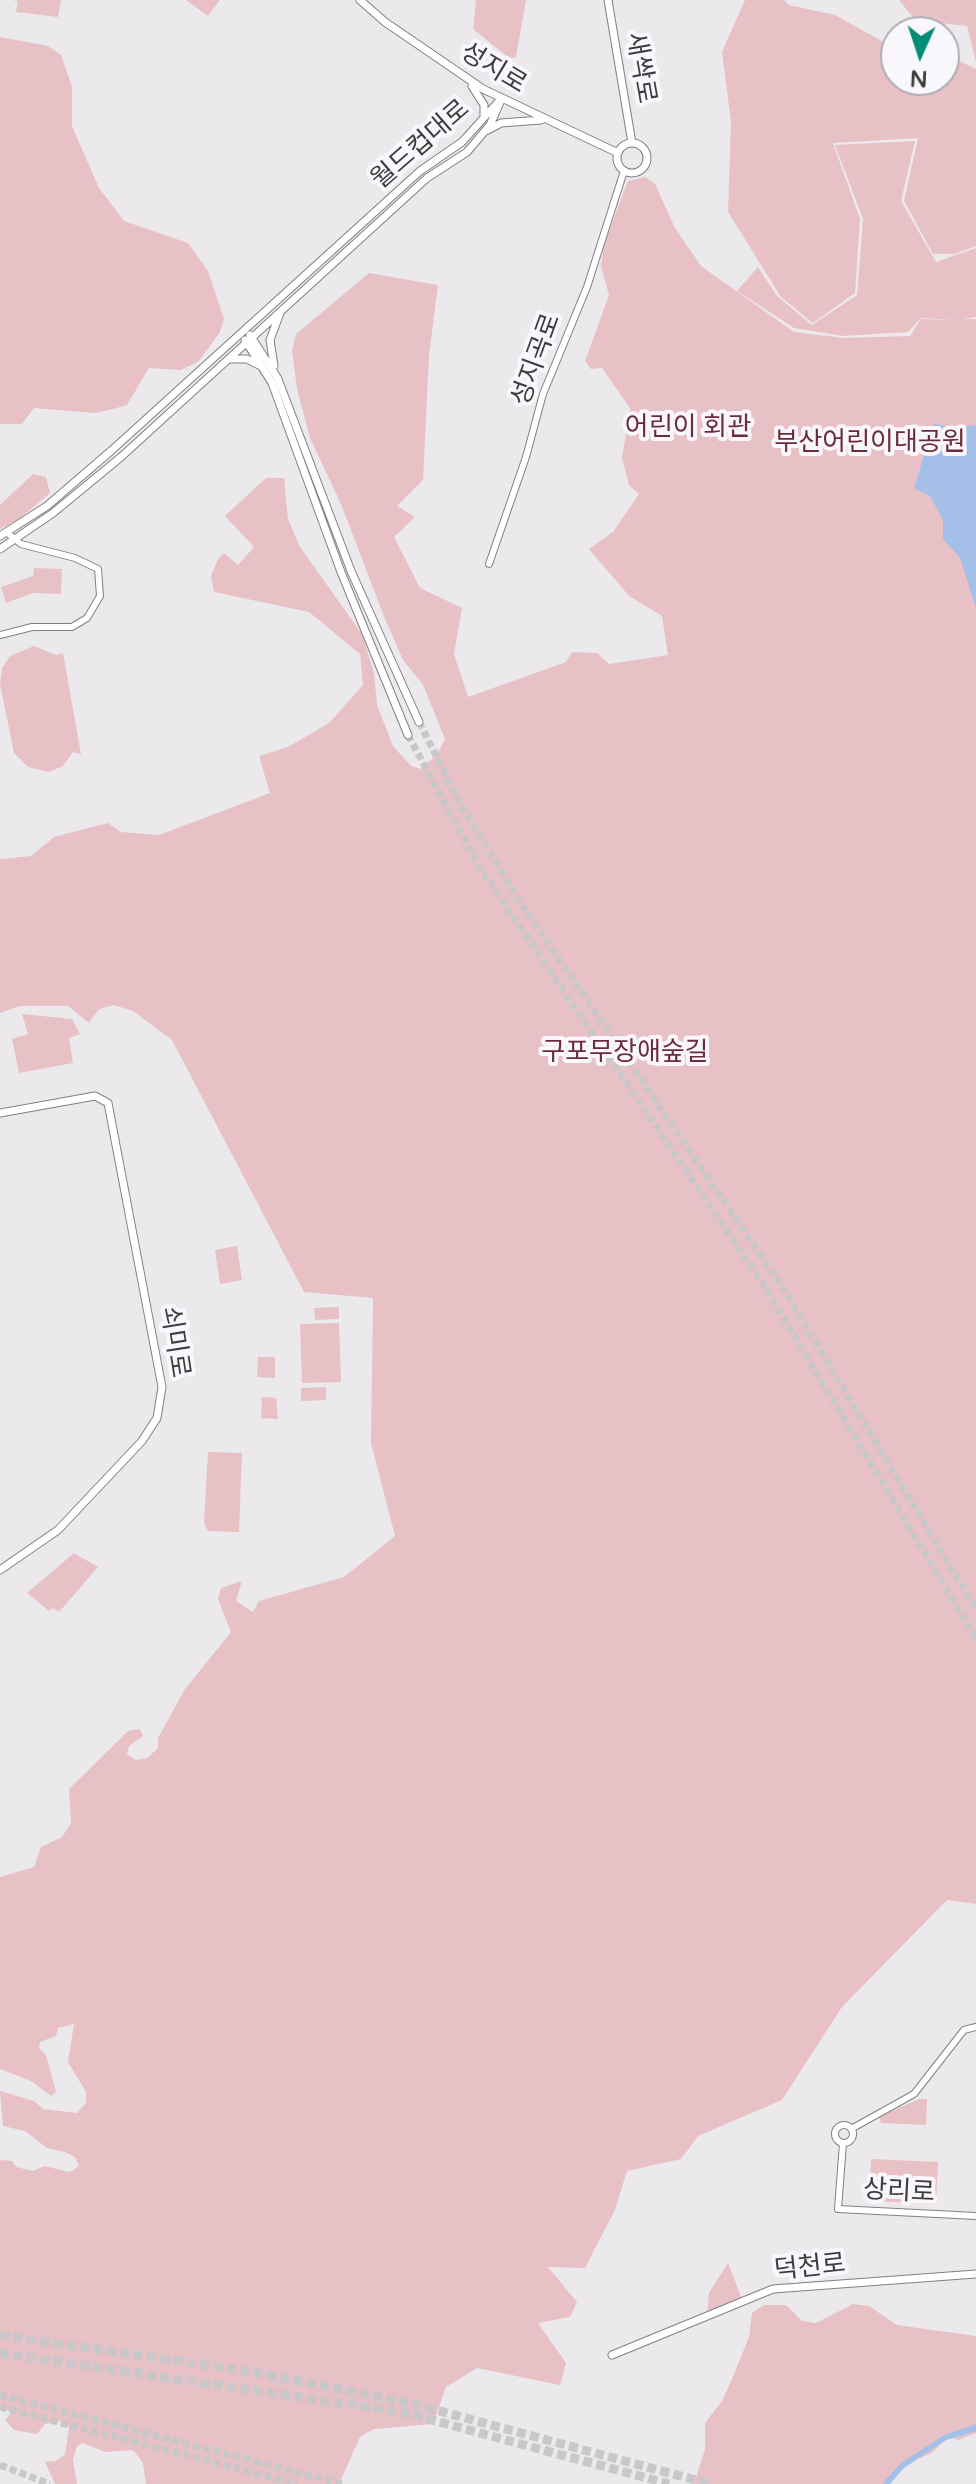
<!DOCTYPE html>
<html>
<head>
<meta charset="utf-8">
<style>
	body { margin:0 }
	#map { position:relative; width:976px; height:2484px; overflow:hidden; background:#ece9ed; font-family:"Varela Round",sans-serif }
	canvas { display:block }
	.north { position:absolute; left:880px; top:16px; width:80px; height:80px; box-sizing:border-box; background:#f9f7fb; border:2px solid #aeadaf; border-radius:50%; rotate:183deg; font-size:22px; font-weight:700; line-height:32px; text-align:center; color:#3e3d3e }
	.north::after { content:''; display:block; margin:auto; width:28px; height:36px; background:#008d75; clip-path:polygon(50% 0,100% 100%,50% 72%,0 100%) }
</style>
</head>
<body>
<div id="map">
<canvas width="976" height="2484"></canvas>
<div class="north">N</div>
</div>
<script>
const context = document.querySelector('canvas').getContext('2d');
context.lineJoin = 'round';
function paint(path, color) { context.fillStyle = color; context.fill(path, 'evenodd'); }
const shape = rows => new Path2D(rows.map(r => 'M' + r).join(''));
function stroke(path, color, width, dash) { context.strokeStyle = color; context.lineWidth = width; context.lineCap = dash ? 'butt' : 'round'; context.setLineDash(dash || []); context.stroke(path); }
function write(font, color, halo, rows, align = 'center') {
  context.font = font + ' "Varela Round","Noto Sans KR",sans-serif'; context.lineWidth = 8; context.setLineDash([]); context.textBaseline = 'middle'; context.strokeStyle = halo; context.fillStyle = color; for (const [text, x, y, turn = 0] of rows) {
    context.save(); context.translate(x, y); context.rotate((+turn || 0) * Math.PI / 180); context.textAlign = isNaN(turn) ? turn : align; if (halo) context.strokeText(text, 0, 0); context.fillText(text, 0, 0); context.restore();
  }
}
const green = shape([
	[12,0,61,0,58,17,16,12,18,1],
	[186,0,220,0,208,16],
	[476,0,526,0,516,57,510,59,473,29],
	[745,0,784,0,789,5,835,15,896,49,896,80,944,80,947,55,976,69,976,246,954,254,933,254,904,201,918,138,833,143,860,219,855,293,813,323,781,297,728,212,731,122,722,52],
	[899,0,976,0,976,62,967,26,915,20],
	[0,37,48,46,61,55,72,87,72,126,99,188,124,221,188,243,208,271,224,319,220,332,199,361,181,370,149,368,127,405,113,409,95,413,34,408,22,424,0,424],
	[915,141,901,201,936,262,976,248,976,317,963,319,976,319,976,1904,947,1900,842,2007,782,2100,698,2136,681,2159,627,2171,615,2210,585,2268,548,2267,577,2302,570,2317,538,2323,566,2363,560,2385,477,2368,446,2387,433,2424,374,2429,360,2437,339,2484,146,2484,143,2463,133,2450,105,2452,83,2443,77,2446,73,2460,77,2484,55,2484,45,2462,56,2461,65,2454,69,2428,64,2420,45,2424,37,2434,14,2430,5,2420,11,2413,0,2404,0,2160,12,2161,16,2167,33,2171,44,2166,70,2172,79,2166,75,2157,65,2152,47,2148,25,2131,3,2126,0,2091,34,2101,43,2109,77,2113,86,2103,86,2092,68,2062,74,2024,58,2028,56,2036,40,2042,39,2048,46,2055,56,2092,51,2096,31,2081,0,2069,0,1877,34,1867,41,1847,62,1837,71,1823,69,1789,128,1731,140,1729,143,1736,129,1746,127,1754,136,1760,147,1758,158,1748,158,1738,185,1689,231,1632,218,1599,221,1588,242,1581,236,1601,253,1612,259,1601,344,1577,395,1536,371,1443,373,1298,304,1292,172,1040,133,1011,114,1005,99,1009,89,1023,68,1006,20,1006,0,1013,0,859,31,856,54,837,108,823,121,832,159,835,270,793,259,756,288,747,329,723,363,685,360,654,309,612,214,592,211,576,218,559,224,553,238,565,254,547,225,516,266,478,284,478,288,519,300,547,362,634,374,673,377,705,393,746,411,766,420,769,436,756,445,739,423,685,403,660,385,619,341,504,310,438,297,389,292,351,296,334,369,273,438,285,429,355,423,480,397,506,415,517,394,537,420,588,462,608,454,654,468,697,566,662,572,652,597,653,609,664,668,655,662,616,629,596,589,549,613,532,639,494,629,485,622,458,630,408,602,368,591,369,585,361,609,295,601,266,604,244,628,181,645,177,655,184,675,228,701,266,794,332,844,338,910,336,921,319,956,320,921,318,908,332,843,336,794,328,737,291,758,267,777,296,812,325,857,295,863,219,835,145],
	[33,474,46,477,50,493,19,519,0,529,0,505],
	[34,568,62,569,61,594,33,593,6,603,1,587,33,576],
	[34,646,56,655,63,653,81,754,73,752,63,766,49,772,28,767,14,753,0,684,2,668,10,656],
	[22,1014,72,1019,80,1034,69,1038,73,1063,19,1073,12,1039,28,1034],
	[237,1246,242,1280,220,1284,215,1250],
	[339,1307,339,1319,315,1320,314,1308],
	[339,1323,341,1382,302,1383,300,1324],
	[258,1357,275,1357,275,1378,257,1377],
	[326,1387,326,1400,301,1401,301,1388],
	[262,1397,276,1398,278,1419,261,1418],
	[208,1452,242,1453,239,1532,208,1531,204,1523],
	[74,1553,98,1567,59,1612,53,1608,49,1611,27,1593],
	[919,2099,927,2099,926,2125,881,2123,879,2117],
	[871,2159,938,2162,936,2204,870,2201],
	[728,2263,742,2299,707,2314,709,2293],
	[853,2304,869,2306,897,2325,976,2336,976,2433,958,2440,948,2437,932,2453,901,2466,889,2484,694,2484,705,2449,705,2423,722,2401,732,2379,749,2337,752,2313,764,2305,786,2305,802,2321,816,2323]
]);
const water = shape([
	[934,423,950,428,976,425,976,608,960,558,943,539,943,520,930,496,914,488],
	[976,2424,976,2431,946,2440,904,2468,890,2484,882,2484,901,2463,944,2435]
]);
const majorTunnel = shape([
	[419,722,460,803,520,902,779,1282,976,1609],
	[408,735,478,865,761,1281,976,1638],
	[0,2395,342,2484],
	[0,2407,297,2484],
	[0,2465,50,2484]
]);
const highwayTunnel = shape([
	[0,2335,247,2371,410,2403,710,2484],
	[0,2353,406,2413,669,2484]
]);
const minor = shape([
	[489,564,526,457,543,394,587,287,624,171],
	[0,635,32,627,72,627,87,618,100,596,98,569,75,558,21,544,6,532],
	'835 2134a9 9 0 1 1 18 0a9 9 0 1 1-18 0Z',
	[851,2129,914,2094,964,2030,976,2027],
	[843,2143,838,2209,976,2216]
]);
const major = shape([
	[360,0,385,22,483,89,618,153],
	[608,0,632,143],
	[472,86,484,105,484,117],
	[488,130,501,123,541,120],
	'617 158a15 15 0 1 1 30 0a15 15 0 1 1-30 0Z',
	[250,335,278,379,351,571,419,722],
	[245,340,272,383,341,572,408,735],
	[231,359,247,359,261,366],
	[274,366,270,340,280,313],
	[0,536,47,506,112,450,420,171,462,142,499,101],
	[0,549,53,513,121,457,427,178,467,152,490,125,501,100],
	[0,1113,95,1096,108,1103,162,1387,157,1418,142,1441,58,1530,0,1570],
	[612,2355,773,2289,976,2274]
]);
const streetNames = [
	["새싹로",640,68,80],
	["성지로",493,69,31],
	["월드컵대로",421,145,-41],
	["성지곡로",537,360,-70],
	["쇠미로",174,1342,81],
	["상리로",899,2192,3],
	["덕천로",810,2268,-6]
];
const parkNames = [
	["어린이 회관",688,428],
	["부산어린이대공원",870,443],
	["구포무장애숲길",625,1053]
];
paint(green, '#e8c1c6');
paint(water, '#a5c0e8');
stroke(majorTunnel, '#c9c7ca', 7, [7, 3.5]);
stroke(highwayTunnel, '#c9c7ca', 9, [9, 4.5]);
stroke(minor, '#817f82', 8);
stroke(major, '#817f82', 9);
stroke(minor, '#fff', 6);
stroke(major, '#fff', 7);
write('26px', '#3e3d3e', '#f9f7fb', streetNames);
write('26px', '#6c2b3a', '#f9f7fb', parkNames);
</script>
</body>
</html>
